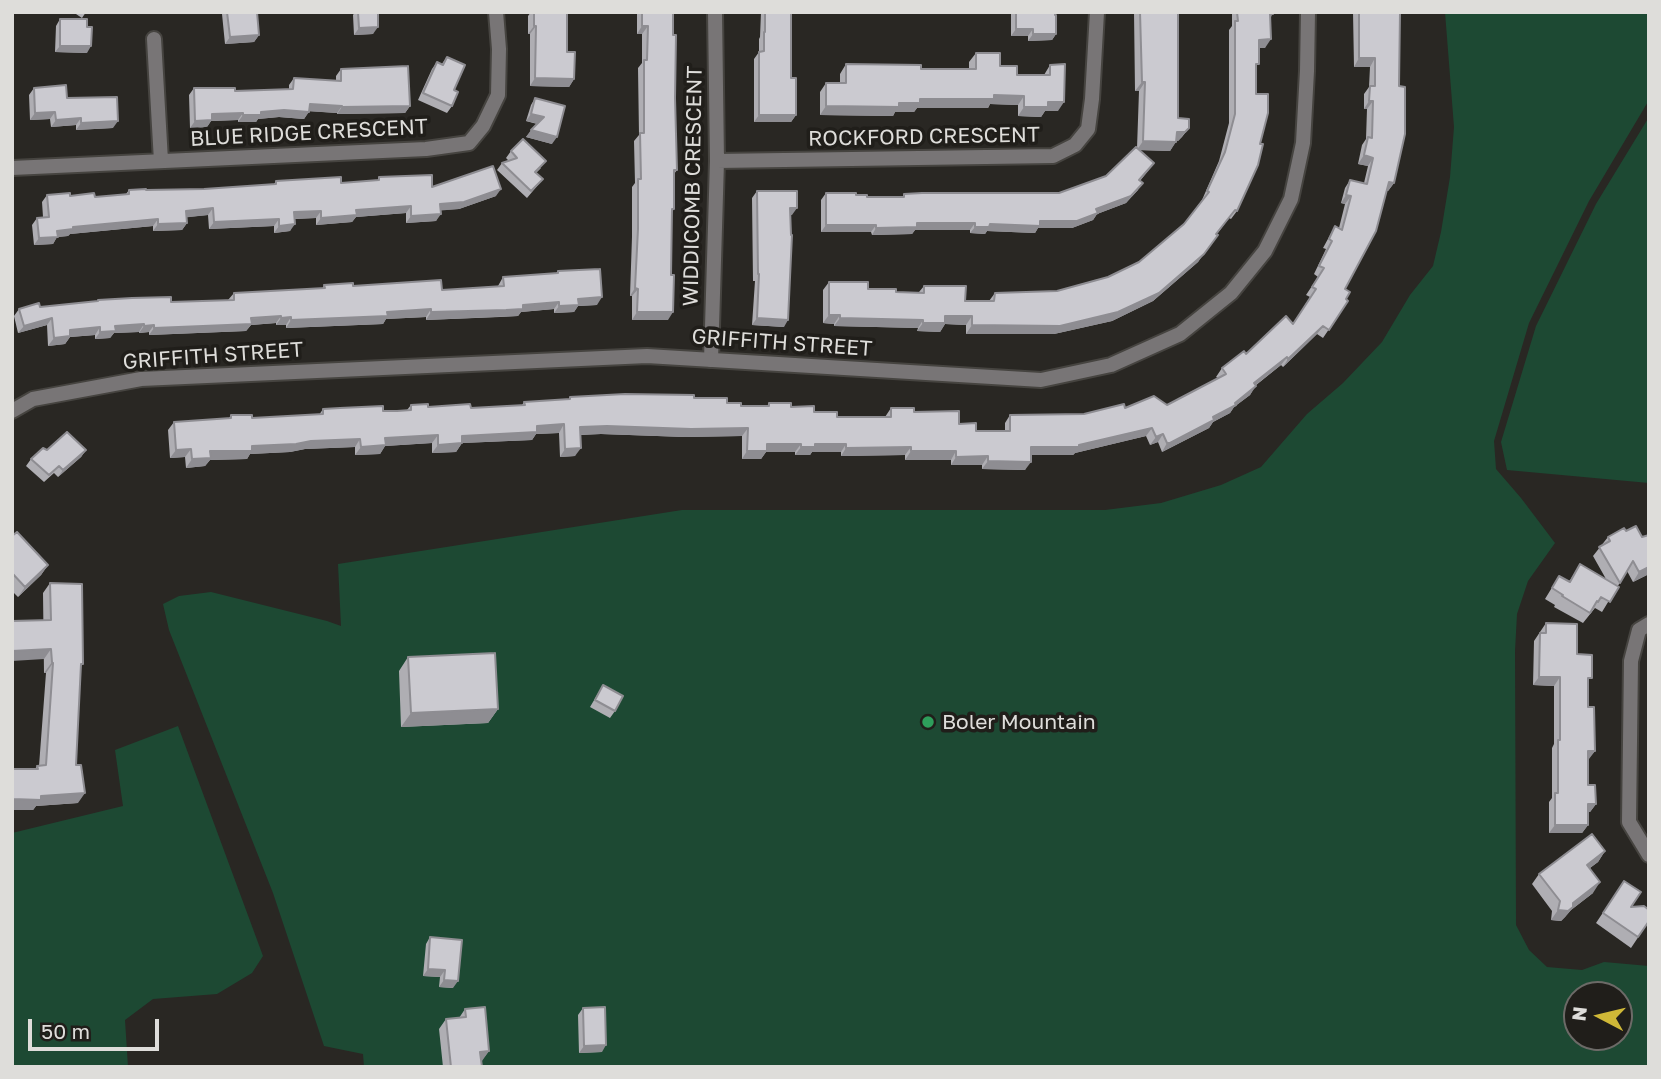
<!DOCTYPE html>
<html>
<head>
<meta charset="utf-8">
<style>
	body { margin:0 }
	#map { position:relative; width:1661px; height:1079px; overflow:hidden; background:#292723; font-family:"Golos Text",sans-serif }
	canvas { display:block }
	.frame { position:absolute; inset:0; border:14px solid #deddda; pointer-events:none }
	.north { position:absolute; left:1563px; top:981px; width:70px; height:70px; box-sizing:border-box; background:#201e1a; border:2px solid #6c6a67; border-radius:50%; rotate:277deg; font-size:19px; font-weight:700; line-height:28px; text-align:center; color:#deddda }
	.north::after { content:''; display:block; margin:auto; width:24px; height:32px; background:#cfb837; clip-path:polygon(50% 0,100% 100%,50% 72%,0 100%) }
	.scale { position:absolute; left:28px; top:1019px; width:131px; height:32px; box-sizing:border-box; border:4px solid #deddda; border-top:0; padding-left:9px; font-size:21px; line-height:24px; white-space:nowrap; color:#deddda; -webkit-text-stroke:5px #201e1a; paint-order:stroke }
</style>
</head>
<body>
<div id="map">
<canvas width="1661" height="1079"></canvas>
<div class="frame"></div>
<div class="north">N</div>
<div class="scale">50 m</div>
</div>
<script>
const context = document.querySelector('canvas').getContext('2d');
context.lineJoin = 'round';
function paint(path, color) { context.fillStyle = color; context.fill(path, 'evenodd'); }
const shape = rows => new Path2D(rows.map(r => 'M' + r).join(''));
function stroke(path, color, width, dash) { context.strokeStyle = color; context.lineWidth = width; context.lineCap = dash ? 'butt' : 'round'; context.setLineDash(dash || []); context.stroke(path); }
function write(font, color, halo, rows, align = 'center') {
  context.font = font + ' "Golos Text",sans-serif'; context.lineWidth = 7; context.setLineDash([]); context.textBaseline = 'middle'; context.strokeStyle = halo; context.fillStyle = color; for (const [text, x, y, turn = 0] of rows) {
    context.save(); context.translate(x, y); context.rotate((+turn || 0) * Math.PI / 180); context.textAlign = isNaN(turn) ? turn : align; if (halo) context.strokeText(text, 0, 0); context.fillText(text, 0, 0); context.restore();
  }
}
const green = shape([
	[1445,12,1649,12,1649,100,1589,201,1529,323,1494,441,1496,469,1521,498,1555,543,1528,581,1517,614,1515,651,1516,925,1529,950,1547,967,1582,970,1604,962,1649,966,1649,1067,364,1067,363,1054,324,1046,273,893,169,630,163,604,179,596,211,592,327,621,341,626,338,564,682,510,1105,510,1161,503,1221,485,1261,467,1307,414,1343,383,1382,342,1410,295,1433,266,1441,232,1450,177,1454,127],
	[1577,995,1619,995,1619,1037,1577,1037],
	[1649,117,1649,483,1507,470,1501,442,1536,326,1596,204],
	[178,726,263,956,252,973,217,994,153,999,125,1020,128,1067,12,1067,12,833,123,806,115,750]
]);
const minor = shape([
	[154,39,161,161],
	[717,161,1053,156,1075,145,1088,129,1092,99,1097,12],
	[12,168,426,149,469,143,483,126,498,95,499,49,496,12],
	[711,360,717,161,715,12],
	[1649,624,1639,630,1631,661,1629,822,1649,855]
]);
const tertiary = shape([
	[12,411,33,399,141,379,647,356,1041,380,1111,365,1180,334,1231,293,1265,251,1291,199,1303,143,1307,71,1308,12]
]);
const wall = shape([
	[73,12,86,12,82,18],
	[223,12,257,12,259,35,254,42,225,44,222,14],
	[355,12,378,12,373,34,354,35,353,15],
	[531,12,574,12,567,13,567,52,574,79,569,87,530,86,530,34,528,34,528,16],
	[637,12,673,12,677,170,674,174,674,209,672,212,668,320,632,320,632,296,630,296,632,237,632,187,635,183,634,141,639,135,638,68,642,63,642,34,637,34],
	[761,12,791,12,791,78,796,115,791,122,754,122,754,59,759,52,759,39,760,37],
	[1011,12,1055,12,1056,34,1052,40,1028,41,1028,36,1011,36],
	[1134,12,1178,12,1178,118,1189,128,1182,137,1178,141,1176,141,1170,151,1139,150,1154,163,1140,181,1138,190,1126,203,1097,214,1093,220,1072,228,1038,228,1035,233,987,231,985,234,970,233,970,230,915,230,912,234,872,235,871,232,821,232,821,200,826,193,856,195,867,197,903,197,904,194,1059,193,1106,176,1137,148,1139,91,1135,91],
	[1232,12,1273,12,1271,17,1265,48,1259,48,1237,211,1231,219,1229,218,1217,234,1198,262,1153,301,1112,321,1054,334,966,334,966,325,945,324,940,332,917,331,918,328,834,326,834,324,823,323,823,290,829,282,868,289,896,292,919,292,924,286,965,301,989,301,995,293,1057,291,1108,277,1139,262,1184,224,1202,200,1219,161,1229,123,1229,30,1232,26],
	[1353,12,1400,12,1394,183,1388,191,1386,191,1345,289,1346,299,1348,301,1323,338,1317,334,1283,367,1281,365,1255,386,1250,395,1234,407,1230,413,1213,422,1209,428,1164,451,1162,452,1158,442,1150,445,1146,436,1075,453,1073,455,1031,455,1025,470,982,469,982,465,951,465,951,460,905,460,905,455,841,456,841,452,812,452,810,455,795,455,795,452,766,452,761,459,742,459,742,436,685,437,601,434,580,435,575,456,560,457,559,433,536,434,532,440,462,443,456,452,432,453,432,443,385,446,380,454,355,455,355,447,305,449,290,452,250,454,247,459,210,460,205,466,186,468,185,457,170,458,168,430,174,422,229,418,231,415,252,418,319,415,323,409,383,411,407,410,411,405,428,407,471,408,522,405,524,402,569,399,570,397,694,398,741,406,767,406,769,403,791,407,837,417,885,417,891,408,914,412,959,424,976,431,1005,431,1005,423,1010,415,1084,414,1125,408,1167,405,1218,378,1216,377,1222,368,1293,324,1310,297,1306,295,1318,277,1314,274,1326,249,1323,248,1335,226,1339,228,1345,204,1341,203,1345,188,1350,180,1364,183,1368,166,1358,164,1362,145,1366,139,1367,109,1364,109,1364,94,1369,87,1370,67,1354,67],
	[60,19,87,53,55,52,56,26],
	[976,53,1017,75,1044,75,1050,65,1058,111,1045,111,1041,117,1018,116,1018,105,990,104,988,108,917,108,914,112,895,112,893,116,820,115,820,92,826,83,840,83,840,74,846,64,921,69,969,69,969,62],
	[447,57,454,90,452,106,447,113,418,100,432,69,437,62,441,65],
	[341,69,410,106,405,113,337,114,337,113,309,111,304,119,279,117,258,119,256,122,238,122,238,120,211,121,207,127,190,128,189,95,194,88,235,91,289,89,289,85,294,78,336,81,336,76],
	[34,88,67,98,113,128,76,130,76,125,51,127,50,119,30,120,29,95],
	[535,98,552,144,526,137,537,124,526,121,531,105],
	[511,151,541,168,536,173,543,179,527,198,497,170,502,163,509,161,506,158],
	[379,177,432,187,496,196,459,209,441,210,436,221,406,223,406,213,356,217,352,222,316,225,316,218,295,219,290,231,274,233,274,226,209,229,208,215,187,217,187,223,182,230,153,231,153,226,70,234,68,236,57,237,53,244,34,245,32,225,37,218,43,217,42,202,47,195,95,197,126,194,129,190,204,189,274,184,276,181,341,183,377,181],
	[757,191,792,215,791,215,784,327,752,325,755,281,753,281,752,198],
	[558,271,597,305,578,306,574,312,554,313,554,309,521,312,518,316,500,317,426,320,426,317,386,319,383,324,286,328,286,325,276,325,276,323,251,325,246,331,149,335,149,332,139,333,139,332,114,333,110,338,95,339,95,335,70,337,65,344,48,346,47,325,18,333,14,316,19,309,97,301,98,300,171,302,228,300,234,293,322,289,324,285,442,290,498,286,503,277,556,273],
	[47,450,86,450,81,457,58,477,54,473,44,482,26,466,31,459],
	[1626,531,1642,537,1649,535,1649,574,1633,582,1627,571,1602,612,1595,608,1583,623,1554,607,1555,605,1545,599,1559,576,1569,582,1580,564,1606,579,1593,556,1608,537],
	[12,536,48,565,41,575,18,597,12,591],
	[50,583,83,664,81,666,76,765,78,803,36,806,33,810,12,810,12,769,35,769,37,766,39,766,46,673,44,673,43,593],
	[1546,623,1577,654,1588,683,1588,707,1595,751,1588,759,1588,785,1596,804,1590,812,1588,812,1588,825,1582,833,1549,833,1549,802,1552,798,1552,748,1554,744,1554,686,1533,685,1534,641],
	[408,657,498,709,488,723,401,727,399,671],
	[603,685,615,711,610,718,590,707],
	[1605,851,1598,862,1590,868,1593,893,1571,910,1565,917,1561,921,1551,920,1552,911,1532,884,1539,874],
	[1624,881,1631,907,1649,921,1631,948,1596,923],
	[430,937,453,988,439,987,440,977,423,976,426,944],
	[583,1008,602,1052,579,1053,578,1015],
	[465,1009,489,1051,481,1061,482,1067,443,1067,439,1029,446,1019,459,1018]
]);
const shadedWall = shape([
	[534,26,536,26,530,34,528,34],
	[642,26,648,26,642,34,637,34],
	[378,27,373,34,354,35,359,28],
	[1016,29,1033,29,1028,36,1011,36],
	[1033,34,1056,34,1052,40,1028,41],
	[259,35,254,42,225,44,230,37],
	[1271,39,1265,48,1253,48,1259,40],
	[60,46,91,46,87,53,55,52],
	[1359,58,1375,58,1370,67,1354,67],
	[535,78,574,79,569,87,530,86],
	[1142,82,1145,82,1139,91,1135,91],
	[994,95,1024,96,1018,105,990,104,988,108,917,108,914,112,895,112,893,116,820,115,826,106,899,103,920,99],
	[1369,101,1373,101,1367,109,1364,109],
	[1048,102,1064,102,1058,111,1045,111,1041,117,1018,116,1024,107],
	[310,104,342,106,337,113,305,111],
	[410,106,405,113,337,114,342,107],
	[284,110,309,112,304,119,279,117,258,119,256,122,238,122,243,115,261,112],
	[55,112,50,119,30,120,35,113],
	[243,113,238,120,211,121,207,127,190,128,195,121,212,114],
	[531,114,544,117,539,124,526,121],
	[759,115,796,115,791,122,754,122],
	[81,118,76,125,51,127,56,120],
	[118,121,113,128,76,130,81,123],
	[1189,128,1178,141,1171,141,1177,132],
	[531,130,557,137,552,144,526,137],
	[1143,141,1176,142,1170,151,1137,150],
	[1364,155,1373,158,1368,166,1358,164],
	[1389,182,1394,183,1388,191,1383,190],
	[1143,183,1126,203,1097,214,1093,220,1072,228,1038,228,1035,233,987,231,985,234,970,233,975,227,990,224,1040,221],
	[501,189,496,196,459,209,435,211,440,204],
	[1346,195,1351,196,1345,204,1341,203],
	[411,206,406,213,356,217,352,222,316,225,321,218,356,210],
	[213,208,208,215,181,218,186,211],
	[790,208,797,208,792,215,786,215],
	[321,211,316,218,289,219,294,212],
	[441,214,436,221,406,223,411,216],
	[158,219,153,226,70,234,68,236,57,237,53,244,34,245,39,238,57,231,73,227],
	[279,219,274,226,209,229,214,222],
	[187,223,182,230,153,231,158,224],
	[917,223,975,223,970,230,915,230,912,234,872,235,876,228],
	[295,224,290,231,274,233,279,226],
	[826,225,876,225,871,232,821,232],
	[1218,235,1198,262,1153,301,1112,321,1054,334,966,334,972,325,1060,326],
	[635,288,638,289,632,296,630,296],
	[602,297,597,305,578,306,574,312,554,313,559,306,578,299],
	[559,302,554,309,521,312,518,316,426,320,431,312],
	[431,309,426,317,386,319,383,324,286,328,291,320,387,312],
	[637,312,673,312,668,320,632,320],
	[829,315,840,315,834,324,823,323],
	[281,316,276,323,251,325,246,331,149,335,154,328],
	[945,316,972,316,966,325,945,324,940,332,917,331,923,323],
	[291,317,286,325,276,325,281,318],
	[52,318,47,325,18,333,24,326],
	[757,318,788,320,784,327,752,325],
	[840,318,923,320,918,328,834,326],
	[144,324,139,332,114,333,110,338,95,339,100,332,115,326],
	[154,325,149,332,139,333,144,326],
	[1323,326,1317,334,1283,367,1288,359],
	[100,327,95,335,70,337,65,344,48,346,54,338,70,330],
	[1287,357,1281,365,1248,391,1254,383],
	[1256,386,1250,395,1234,407,1230,413,1213,422,1209,428,1164,451,1162,452,1167,443,1235,403],
	[564,424,559,433,536,434,532,440,462,443,456,452,432,453,438,445,462,436,537,426],
	[607,426,748,428,742,436,685,437,601,434,574,435,580,427],
	[1152,428,1146,436,1075,453,1073,455,1026,455,1031,447,1079,445],
	[1163,434,1158,442,1150,445,1156,437],
	[438,435,432,443,385,446,380,454,355,455,361,447,385,438],
	[360,439,355,447,305,449,290,452,250,454,247,459,210,460,205,466,186,468,192,459,210,451,252,446,311,441],
	[767,444,801,444,795,452,766,452,761,459,742,459,747,451],
	[815,444,846,444,841,452,812,452,810,455,795,455,801,447],
	[911,447,905,455,841,456,846,448],
	[581,448,575,456,560,457,565,449],
	[191,449,185,457,170,458,176,450],
	[86,450,81,457,58,477,63,470],
	[911,451,956,451,951,460,905,460],
	[988,456,982,465,951,465,956,457],
	[988,461,1031,462,1025,470,982,469],
	[48,565,41,575,18,597,25,587],
	[1649,567,1649,574,1633,582,1639,572],
	[51,649,44,659,12,661,12,651],
	[52,662,53,663,46,673,44,673],
	[1539,677,1560,677,1554,686,1533,685],
	[498,709,488,723,401,727,411,713],
	[1588,751,1595,751,1589,759,1582,759],
	[85,793,78,803,36,806,33,810,12,810,12,799,41,796],
	[1588,804,1596,804,1590,812,1582,812],
	[1555,825,1588,825,1582,833,1549,833],
	[1605,851,1598,862,1580,875,1587,865],
	[1600,882,1593,893,1571,910,1565,917,1561,921,1551,920,1558,910,1573,903],
	[428,969,445,970,440,977,423,976],
	[444,980,458,981,453,988,439,987],
	[606,1045,602,1052,579,1053,584,1046],
	[489,1051,482,1061,473,1062,480,1052]
]);
const building = shape([
	[227,12,257,12,259,35,230,37,227,12],
	[358,12,378,12,378,27,359,28,358,12],
	[534,12,567,12,567,52,575,52,574,79,535,78,536,26,534,26,534,12],
	[642,12,673,12,673,35,676,35,675,98,677,170,674,170,674,209,672,209,671,275,674,275,673,312,637,312,638,289,635,288,638,229,638,179,641,179,640,133,644,133,644,60,647,60,648,26,642,26,642,12],
	[765,12,791,12,791,78,796,78,796,115,759,115,759,52,764,51,764,32,765,32,765,12],
	[1016,12,1055,12,1055,15,1056,15,1056,34,1033,34,1033,29,1016,29,1016,12],
	[1140,12,1178,12,1178,118,1189,119,1189,128,1185,132,1177,132,1176,142,1143,141,1145,82,1142,82,1140,12],
	[1237,12,1273,12,1273,14,1270,14,1271,39,1259,40,1259,64,1256,64,1256,94,1268,94,1268,113,1260,144,1263,144,1258,165,1237,211,1235,210,1216,234,1218,235,1204,254,1159,293,1118,312,1060,326,972,325,972,316,945,316,945,323,923,323,923,320,840,318,840,315,829,315,829,282,868,282,868,289,896,289,896,292,924,293,924,286,966,286,965,301,994,301,995,293,1057,291,1108,277,1139,262,1184,224,1209,192,1207,191,1225,152,1235,114,1235,21,1238,21,1237,12],
	[1359,12,1400,12,1399,86,1405,87,1405,134,1394,183,1389,182,1376,231,1345,289,1350,292,1346,299,1348,301,1329,330,1323,326,1288,359,1287,357,1254,383,1256,386,1235,403,1236,405,1213,417,1214,420,1170,443,1167,443,1163,434,1156,437,1152,428,1079,445,1079,447,1031,447,1031,462,988,461,988,456,956,457,956,451,911,451,911,447,846,448,846,444,815,444,815,447,801,447,801,444,767,444,767,451,747,451,748,428,691,429,607,426,580,427,581,448,565,449,564,424,537,426,537,432,462,436,462,443,438,445,438,435,385,438,386,445,361,447,360,439,311,441,296,444,252,446,252,451,210,451,211,458,192,459,191,449,176,450,174,422,231,418,231,415,252,415,252,418,323,414,323,409,340,408,383,406,383,411,397,411,411,410,411,405,428,404,428,407,470,404,471,408,525,405,524,402,570,399,570,397,625,394,694,395,694,398,727,398,727,403,741,403,741,406,769,406,769,403,791,403,791,407,814,406,814,412,837,412,837,417,891,417,891,408,914,408,914,412,959,411,959,424,976,423,976,431,1010,431,1010,415,1084,414,1124,404,1125,408,1154,396,1167,405,1226,374,1222,368,1244,351,1246,354,1286,316,1293,324,1316,289,1312,287,1324,268,1319,266,1332,241,1329,239,1335,226,1342,230,1351,196,1346,195,1350,180,1367,184,1373,158,1364,155,1368,137,1372,138,1373,101,1369,101,1370,86,1375,86,1375,58,1359,58,1359,12],
	[60,19,87,19,87,27,92,27,91,46,60,46,60,19],
	[976,53,1000,53,1000,66,1017,66,1017,75,1050,75,1050,65,1065,64,1064,102,1048,102,1048,107,1024,107,1024,96,994,95,994,99,920,99,920,103,899,103,899,107,826,106,826,83,846,83,846,64,921,65,921,69,976,69,976,53],
	[447,57,465,65,454,90,458,92,452,106,423,93,437,62,443,65,447,57],
	[408,66,410,106,342,107,342,106,310,104,309,112,284,110,261,112,261,115,243,115,243,113,212,114,212,120,195,121,194,88,235,88,235,91,293,89,294,78,341,81,341,69,408,66],
	[66,85,67,98,117,97,118,121,81,123,81,118,56,120,55,112,35,113,34,88,66,85],
	[535,98,565,106,557,137,531,130,544,117,531,114,535,98],
	[523,139,546,161,535,172,543,179,531,191,502,163,517,158,511,151,523,139],
	[1136,147,1154,163,1139,180,1143,183,1131,196,1096,209,1098,213,1077,221,1040,221,1040,226,990,224,989,227,975,227,975,223,917,223,917,227,876,228,876,225,826,225,826,193,856,193,856,195,867,195,867,197,904,197,904,194,922,193,1059,193,1106,176,1136,147],
	[493,166,501,189,464,202,440,204,441,214,411,216,411,206,356,210,357,215,321,218,321,211,294,212,295,224,279,226,279,219,214,222,213,208,186,211,187,223,158,224,158,219,73,227,73,229,57,231,58,237,39,238,37,218,49,217,47,195,70,193,70,196,94,193,95,197,129,194,129,190,146,189,146,190,204,189,276,184,276,181,341,177,341,183,379,180,379,177,432,175,432,187,493,166],
	[757,191,797,191,797,208,790,208,791,235,792,235,788,320,757,318,759,274,758,274,757,191],
	[600,269,602,297,578,299,579,305,559,306,559,302,523,305,523,309,506,310,431,312,431,309,387,312,388,316,291,320,291,317,281,318,281,316,251,318,252,324,154,328,154,325,144,326,144,324,115,326,116,331,100,332,100,327,70,330,70,336,54,338,52,318,24,326,19,309,39,303,40,307,98,301,98,300,132,298,171,297,171,302,234,300,234,293,325,288,324,285,353,283,353,286,441,280,442,290,504,286,503,277,558,273,558,271,600,269],
	[67,432,86,450,63,470,59,466,49,475,31,459,43,448,47,450,67,432],
	[1636,526,1642,537,1649,535,1649,567,1639,572,1633,561,1620,583,1599,547,1610,541,1608,537,1624,528,1626,531,1636,526],
	[17,532,48,565,25,587,12,573,12,536,17,532],
	[1580,564,1619,587,1610,602,1601,597,1598,602,1597,601,1590,613,1562,596,1563,595,1552,588,1559,576,1570,582,1580,564],
	[50,583,82,584,83,664,81,664,76,765,81,765,85,793,41,796,41,800,12,799,12,769,38,769,37,766,46,765,53,663,52,662,51,649,12,651,12,621,51,620,50,583],
	[1546,623,1577,624,1577,654,1592,655,1592,678,1588,678,1588,707,1594,707,1595,751,1588,751,1588,785,1595,785,1596,804,1588,804,1588,825,1555,825,1555,793,1558,793,1558,740,1560,740,1560,677,1539,677,1540,633,1546,633,1546,623],
	[495,653,498,709,411,713,408,657,495,653],
	[603,685,623,696,615,711,595,700,603,685],
	[1592,834,1605,851,1587,865,1600,882,1573,903,1573,907,1568,911,1558,910,1560,901,1539,874,1592,834],
	[1624,881,1641,892,1631,907,1644,906,1649,910,1649,921,1638,937,1603,913,1624,881],
	[430,937,462,940,458,981,444,980,445,970,428,969,430,937],
	[485,1007,489,1051,480,1052,482,1067,451,1067,446,1019,466,1017,465,1009,485,1007],
	[605,1007,606,1045,584,1046,583,1008,605,1007]
]);
const markers = [
	[928,722,7,"#2e9e5b"]
];
const streetNames = [
	["BLUE RIDGE CRESCENT",309,133,-3],
	["ROCKFORD CRESCENT",924,137,-1],
	["WIDDICOMB CRESCENT",693,186,-89],
	["GRIFFITH STREET",782,343,4],
	["GRIFFITH STREET",213,356,-4]
];
const poiNames = [
	["Boler Mountain",942,722]
];
paint(green, '#1d4933');
stroke(minor, '#464440', 18);
stroke(tertiary, '#464440', 18);
stroke(minor, '#787576', 14);
stroke(tertiary, '#787576', 14);
paint(wall, '#afaeb3');
paint(shadedWall, '#8e8d92');
paint(building, '#cbcad0');
stroke(building, '#8e8d92', 2);
for (const [x, y, r, color] of markers) { const dot = new Path2D(); dot.arc(x, y, r, 0, 2 * Math.PI); context.fillStyle = color; context.fill(dot); stroke(dot, '#201e1a', 2.5); }
write('21px', '#deddda', '#201e1a', streetNames);
write('21px', '#deddda', '#201e1a', poiNames, 'left');
</script>
</body>
</html>
